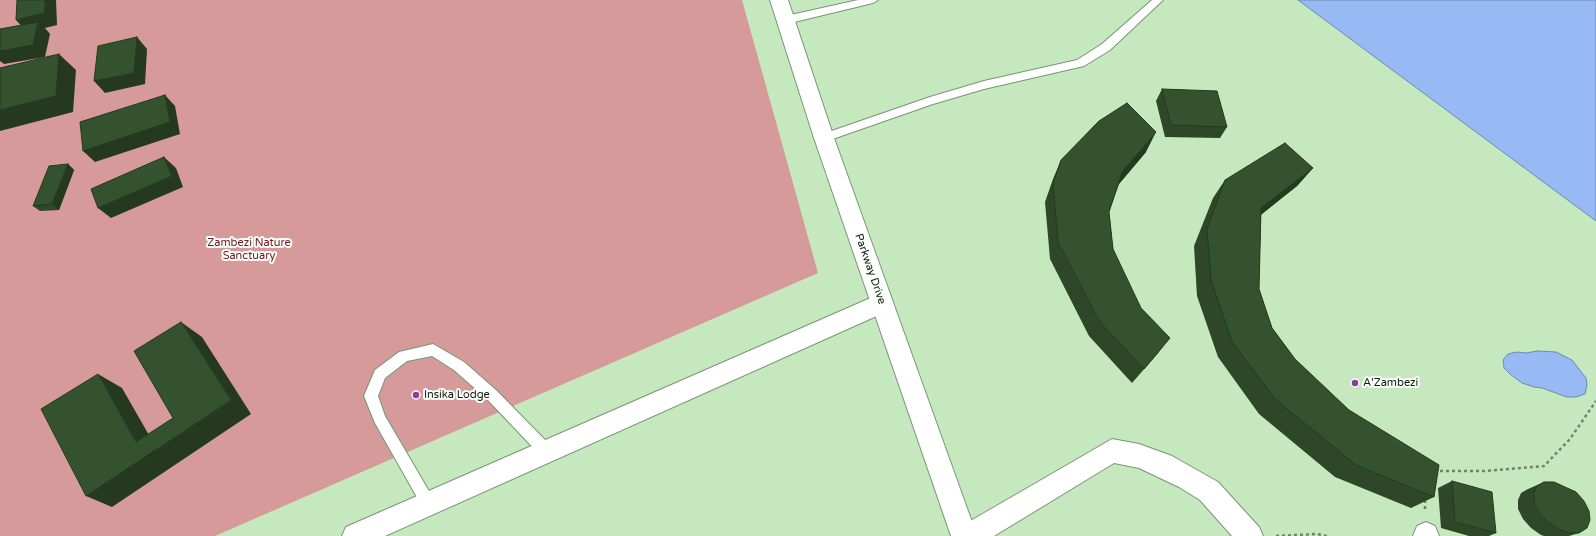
<!DOCTYPE html>
<html>
<head>
<meta charset="utf-8">
<style>
	body { margin:0 }
	canvas { display:block; background:#c6e8bf }
</style>
</head>
<body>
<canvas width="1596" height="536"></canvas>
<script>
const context = document.querySelector('canvas').getContext('2d');
context.lineJoin = 'round';
function paint(path, color) { context.fillStyle = color; context.fill(path, 'evenodd'); }
const shape = rows => new Path2D(rows.map(r => 'M' + r).join(''));
function stroke(path, color, width, dash) { context.strokeStyle = color; context.lineWidth = width; context.lineCap = dash ? 'butt' : 'round'; context.setLineDash(dash || []); context.stroke(path); }
function write(font, color, halo, rows, align = 'center') {
  context.font = font + ' "Varela Round",sans-serif'; context.lineWidth = 4; context.setLineDash([]); context.textBaseline = 'middle'; context.strokeStyle = halo; context.fillStyle = color; for (const [text, x, y, turn = 0] of rows) {
    context.save(); context.translate(x, y); context.rotate((+turn || 0) * Math.PI / 180); context.textAlign = isNaN(turn) ? turn : align; if (halo) context.strokeText(text, 0, 0); context.fillText(text, 0, 0); context.restore();
  }
}
const green = shape([
	[0,0,742,0,818,273,215,536,0,536]
]);
const water = shape([
	[1298,0,1596,0,1596,221,1298,0],
	[1537,351,1556,352,1572,360,1586,378,1587,385,1585,394,1576,397,1567,397,1542,388,1534,387,1522,383,1510,374,1504,368,1503,360,1508,354,1517,352,1526,353,1537,351]
]);
const path = shape([
	[1434,471,1484,471,1544,466,1570,439,1596,401],
	[1425,500,1425,511],
	[1276,536,1317,534,1327,536]
]);
const service = shape([
	[858,0,878,0,873,3,786,24,781,20,786,16,858,0],
	[1152,0,1163,0,1110,50,1084,66,984,89,933,104,824,142,819,138,820,135,930,97,984,81,1077,60,1102,44,1152,0],
	[433,344,464,362,497,391,551,446,553,451,551,456,546,458,541,456,487,399,454,370,432,356,407,361,385,378,378,396,385,416,433,498,435,503,433,508,428,510,423,508,375,423,364,396,375,370,399,352,433,344]
]);
const minor = shape([
	[882,293,890,296,893,303,890,310,385,536,342,536,346,527,882,293],
	[1112,439,1139,444,1172,456,1218,482,1259,527,1263,536,1232,536,1200,500,1179,487,1139,468,1114,463,994,536,956,536,960,527,1112,439],
	[1426,522,1435,526,1439,536,1413,536,1417,526,1426,522]
]);
const tertiary = shape([
	[770,0,788,0,834,138,977,536,951,536,814,138,770,0]
]);
const wall = shape([
	[1162,89,1227,127,1220,138,1165,137,1156,101],
	[1146,152,1119,184,1109,212,1113,249,1158,353,1132,383,1089,336,1050,259,1045,202,1053,179,1061,160],
	[68,164,74,170,59,210,40,211,33,206],
	[1313,168,1297,186,1261,215,1259,289,1272,328,1295,359,1434,497,1411,508,1335,477,1259,414,1218,357,1197,296,1194,246,1213,198,1225,180],
	[1452,481,1496,533,1489,536,1469,536,1441,528,1438,488],
	[1544,482,1579,533,1569,536,1544,536,1541,535,1531,528,1523,519,1518,509,1518,500,1521,493,1528,489]
]);
const shadedWall = shape([
	[45,0,56,0,57,25,45,28,50,34,45,57,4,64,0,61,0,51,28,33,16,20],
	[137,37,147,49,145,84,105,93,94,81],
	[59,54,76,70,73,112,0,131,0,110],
	[165,95,175,106,180,134,95,162,83,151],
	[1156,132,1146,152,1113,191,1122,172],
	[164,157,176,168,183,187,111,218,98,208],
	[68,164,74,170,59,210,52,204],
	[1313,168,1297,186,1247,225,1261,208],
	[181,322,202,337,251,414,112,507,86,496,136,442,98,374,122,388,157,449,231,400],
	[1170,338,1158,353,1132,383,1144,369]
]);
const building = shape([
	[17,0,45,0,45,13,16,20,17,0],
	[38,22,33,45,0,51,0,29,38,22],
	[137,37,134,73,94,81,98,46,137,37],
	[59,54,56,96,0,110,0,68,59,54],
	[1162,89,1217,91,1227,127,1171,125,1162,89],
	[165,95,170,122,83,151,80,122,165,95],
	[1127,103,1156,132,1122,172,1109,212,1113,249,1141,308,1170,338,1144,369,1099,321,1058,242,1053,184,1061,160,1099,121,1127,103],
	[1285,143,1313,168,1261,208,1259,289,1272,328,1295,359,1349,410,1439,465,1434,497,1356,465,1276,400,1232,342,1211,280,1207,229,1225,180,1285,143],
	[164,157,172,176,98,208,91,189,164,157],
	[68,164,52,204,33,206,49,166,68,164],
	[181,322,231,400,86,496,41,409,98,374,136,442,173,418,134,351,181,322],
	[1452,481,1492,492,1496,533,1455,522,1452,481],
	[1544,482,1554,482,1576,492,1584,501,1589,511,1590,520,1587,528,1579,533,1569,533,1558,529,1548,522,1539,513,1534,503,1534,493,1537,486,1544,482]
]);
const markers = [
	[1355,383,4,"#9239a5"],
	[416,395,4,"#9239a5"]
];
const parkNames = [
	["Zambezi Nature",249,243],
	["Sanctuary",249,256]
];
const streetNames = [
	["Parkway Drive",870,269,71]
];
const poiNames = [
	["A'Zambezi",1363,383],
	["Insika Lodge",424,395]
];
paint(green, '#d59a99');
paint(water, '#97baf5');
stroke(water, '#6e8aaf', 1);
stroke(service, '#779771', 2);
stroke(minor, '#779771', 2);
stroke(tertiary, '#779771', 2);
stroke(path, '#6d8468', 2.5, [3, 3]);
paint(service, '#fff');
paint(minor, '#fff');
paint(tertiary, '#fff');
paint(wall, '#2e4728');
paint(shadedWall, '#253921');
paint(building, '#35522f');
stroke(building, '#253921', 1);
for (const [x, y, r, color] of markers) { const dot = new Path2D(); dot.arc(x, y, r, 0, 2 * Math.PI); context.fillStyle = color; context.fill(dot); stroke(dot, '#fbfffb', 1.5); }
write('11px', '#711721', '#fbfffb', parkNames);
write('11px', '#0f1b0d', '#fbfffb', streetNames);
write('11px', '#0f1b0d', '#fbfffb', poiNames, 'left');
</script>
</body>
</html>
